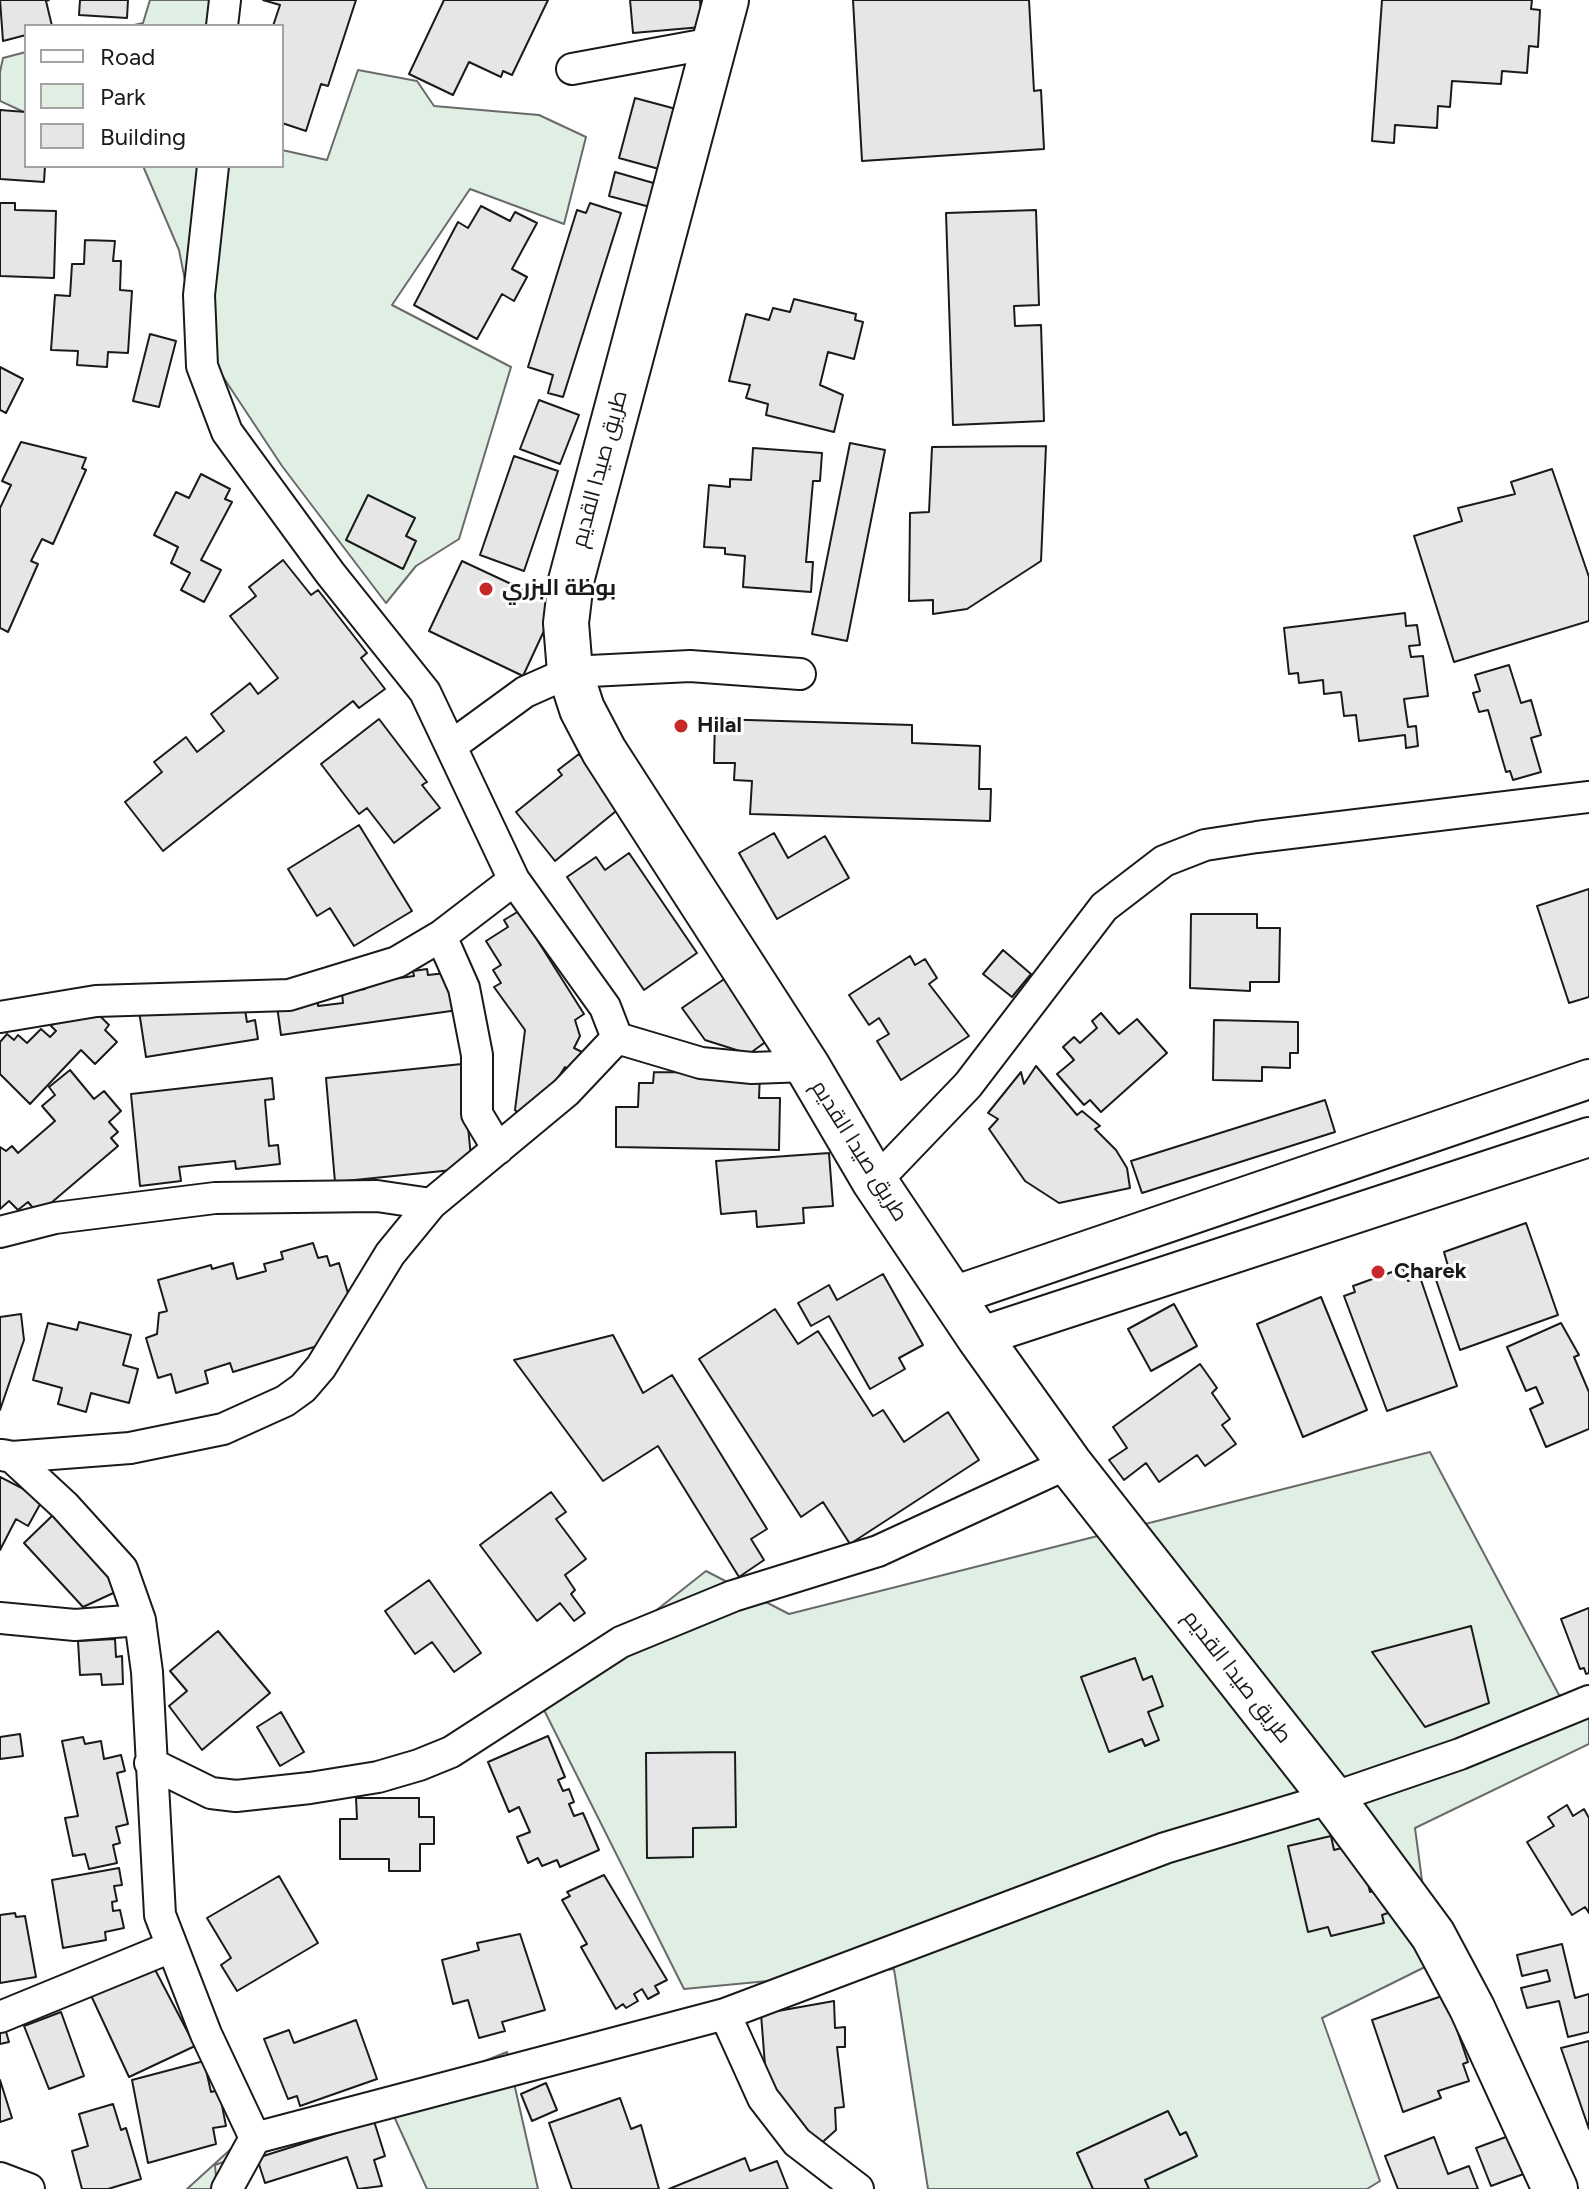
<!DOCTYPE html>
<html>
<head>
<meta charset="utf-8">
<style>
	body { margin:0 }
	#map { position:relative; width:1589px; height:2189px; overflow:hidden; background:#fff; font-family:Figtree,sans-serif }
	canvas { display:block }
	.legend { position:absolute; left:24px; top:24px; width:260px; height:144px; box-sizing:border-box; background:#fff; border:2px solid #a3a3a3; margin:0; padding:10px 14px; list-style:none; font-size:24px; color:#1a1a1a }
	.legend li { display:flex; align-items:center; gap:16px; height:40px }
	.legend b { width:40px; border:2px solid #a3a3a3 }
</style>
</head>
<body>
<div id="map">
<canvas width="1589" height="2189"></canvas>
<ul class="legend">
<li><b style="height:10px;background:#fff"></b>Road</li>
<li><b style="height:22px;background:#e0efe3"></b>Park</li>
<li><b style="height:22px;background:#e6e6e6"></b>Building</li>
</ul>
</div>
<script>
const context = document.querySelector('canvas').getContext('2d');
context.lineJoin = 'round';
function paint(path, color) { context.fillStyle = color; context.fill(path, 'evenodd'); }
const shape = rows => new Path2D(rows.map(r => 'M' + r).join(''));
function stroke(path, color, width, dash) { context.strokeStyle = color; context.lineWidth = width; context.lineCap = dash ? 'butt' : 'round'; context.setLineDash(dash || []); context.stroke(path); }
function write(font, color, halo, rows, align = 'center') {
  context.font = font + ' Figtree,Cairo,sans-serif'; context.lineWidth = 6; context.setLineDash([]); context.textBaseline = 'middle'; context.strokeStyle = halo; context.fillStyle = color; for (const [text, x, y, turn = 0] of rows) {
    context.save(); context.translate(x, y); context.rotate((+turn || 0) * Math.PI / 180); context.textAlign = isNaN(turn) ? turn : align; if (halo) context.strokeText(text, 0, 0); context.fillText(text, 0, 0); context.restore();
  }
}
const green = shape([
	[150,0,209,0,216,26,130,26,143,23,150,0],
	[26,52,26,113,0,101,0,72,3,58,26,52],
	[358,70,417,81,434,106,539,115,586,137,564,224,470,189,392,305,511,367,459,539,416,566,386,603,282,466,196,336,179,250,143,166,282,166,282,150,327,160,358,70],
	[1430,1452,1559,1695,1589,1695,1589,1744,1415,1828,1433,1963,1322,2018,1380,2181,1367,2189,928,2189,894,1969,684,1989,540,1702,706,1571,789,1614,1430,1452],
	[507,2052,538,2189,427,2189,392,2112,332,2124,215,2165,217,2189,187,2189,232,2148,383,2102,507,2052]
]);
const building = shape([
	[0,0,49,0,46,1,52,26,26,26,26,35,3,41,0,0],
	[80,0,128,0,127,18,79,15,80,0],
	[263,0,356,0,328,86,321,84,306,131,282,123,282,26,273,26,280,5,263,0],
	[444,0,548,0,512,75,503,71,501,77,469,62,453,95,409,74,444,0],
	[630,0,700,0,702,27,633,33,630,0],
	[853,0,1029,0,1034,91,1041,90,1044,149,862,161,853,0],
	[1382,0,1532,0,1531,9,1540,10,1538,47,1529,46,1527,73,1502,71,1501,84,1452,81,1450,107,1438,106,1437,128,1395,125,1394,143,1372,141,1382,0],
	[635,98,676,109,659,169,619,158,635,98],
	[0,110,26,112,26,166,45,166,44,182,0,179,0,110],
	[615,172,657,184,650,207,609,196,615,172],
	[0,203,15,203,15,210,56,211,54,278,0,276,0,203],
	[590,203,621,213,563,397,548,393,553,375,528,367,577,210,586,213,590,203],
	[481,206,510,221,515,212,537,223,512,269,527,277,514,301,502,294,477,339,414,305,458,222,468,228,481,206],
	[1036,210,1039,305,1014,306,1015,326,1041,325,1044,421,953,425,946,213,1036,210],
	[85,240,115,241,113,261,121,261,120,290,132,291,128,353,108,352,107,367,77,365,78,351,51,350,55,295,70,296,72,264,84,264,85,240],
	[794,299,856,314,855,320,863,322,854,359,828,352,820,385,843,395,834,432,766,415,768,404,746,398,750,385,729,381,746,314,769,320,773,308,790,312,794,299],
	[150,334,176,341,159,407,133,401,150,334],
	[0,367,23,379,6,413,0,410,0,367],
	[539,400,579,415,560,464,520,449,539,400],
	[21,442,86,458,82,468,86,470,53,544,42,539,31,561,38,564,8,632,0,628,0,508,11,485,2,481,21,442],
	[850,443,885,450,847,641,812,634,850,443],
	[1046,446,1041,561,967,609,933,614,933,600,909,601,910,513,929,512,932,447,1046,446],
	[753,448,822,453,820,481,813,481,806,562,813,562,811,592,743,587,745,556,725,554,725,548,704,547,709,485,730,487,730,479,751,480,753,448],
	[514,456,558,471,524,571,480,555,514,456],
	[1552,469,1589,577,1589,621,1454,662,1414,536,1462,521,1458,508,1515,494,1511,482,1552,469],
	[201,474,230,489,225,499,232,502,201,560,221,570,204,602,181,590,190,573,171,563,178,547,154,535,176,492,189,498,201,474],
	[368,495,415,518,406,536,416,541,403,569,346,540,368,495],
	[283,560,311,595,318,590,367,653,361,658,385,689,359,708,353,701,163,851,125,802,162,772,154,762,186,737,197,752,224,731,211,714,250,683,258,694,278,678,230,616,256,596,249,587,283,560],
	[462,561,556,605,523,676,429,631,462,561],
	[1405,613,1406,626,1417,625,1420,645,1409,646,1411,657,1423,656,1428,696,1404,699,1408,727,1416,726,1418,746,1406,748,1405,735,1359,741,1356,715,1344,716,1341,692,1324,694,1323,680,1299,683,1298,673,1289,674,1284,628,1405,613],
	[1509,665,1521,703,1531,700,1541,735,1531,738,1541,772,1513,780,1510,771,1506,772,1488,710,1479,712,1473,693,1480,691,1475,675,1509,665],
	[379,719,427,782,422,785,440,808,394,843,367,808,359,814,321,764,379,719],
	[715,719,912,725,912,743,980,746,979,789,991,789,990,821,750,814,752,781,734,780,735,763,714,763,715,719],
	[579,754,621,807,555,861,516,812,562,775,558,770,579,754],
	[359,825,412,911,354,946,330,908,317,916,288,869,359,825],
	[774,833,788,858,825,836,849,878,777,919,739,853,774,833],
	[629,853,697,953,644,990,567,877,596,857,605,870,629,853],
	[1589,889,1589,997,1569,1003,1537,906,1589,889],
	[519,911,584,1014,575,1020,580,1036,574,1048,582,1052,570,1071,565,1067,532,1118,522,1117,515,1110,525,1030,494,987,501,983,493,970,501,965,486,941,508,927,504,920,519,911],
	[1191,914,1257,914,1257,928,1280,928,1279,982,1250,982,1250,991,1190,988,1191,914],
	[1003,950,1031,974,1012,997,983,974,1003,950],
	[910,956,915,965,925,959,937,978,929,984,969,1036,901,1080,877,1041,889,1034,879,1018,869,1025,849,995,910,956],
	[427,969,428,975,446,973,458,1010,281,1035,277,1006,318,1001,318,1006,343,1003,342,993,365,989,365,983,414,976,413,971,427,969],
	[733,973,775,1035,749,1054,705,1040,682,1008,733,973],
	[244,1004,247,1022,255,1020,258,1039,146,1057,139,1011,179,1005,181,1014,244,1004],
	[91,1007,109,1025,105,1030,117,1042,95,1064,81,1050,30,1104,0,1074,0,1042,7,1034,14,1040,18,1035,27,1043,41,1029,50,1037,56,1031,51,1026,68,1009,78,1020,91,1007],
	[1101,1013,1119,1034,1137,1019,1167,1053,1101,1112,1090,1100,1084,1105,1057,1074,1074,1060,1063,1047,1074,1037,1080,1043,1097,1028,1092,1021,1101,1013],
	[1214,1020,1298,1022,1298,1053,1290,1053,1290,1068,1262,1067,1262,1081,1213,1080,1214,1020],
	[462,1064,472,1168,335,1182,326,1078,462,1064],
	[1036,1066,1077,1115,1082,1111,1100,1126,1095,1129,1116,1150,1127,1168,1130,1188,1059,1203,1025,1181,989,1129,998,1119,988,1113,1021,1072,1024,1084,1036,1066],
	[70,1070,94,1099,104,1091,121,1111,109,1122,118,1132,111,1138,118,1146,38,1214,28,1202,18,1210,9,1201,0,1209,0,1147,6,1151,12,1146,18,1153,55,1121,42,1106,55,1095,49,1087,70,1070],
	[654,1072,760,1073,759,1098,780,1098,779,1150,616,1147,616,1107,638,1107,639,1083,653,1083,654,1072],
	[272,1078,274,1099,265,1100,269,1146,278,1145,280,1164,236,1169,235,1161,179,1167,181,1181,140,1186,131,1094,272,1078],
	[1325,1100,1335,1132,1142,1193,1131,1161,1325,1100],
	[829,1153,833,1206,803,1208,804,1223,757,1227,756,1211,721,1214,716,1161,829,1153],
	[1526,1223,1558,1315,1460,1350,1433,1271,1448,1266,1444,1252,1526,1223],
	[313,1243,318,1258,327,1256,330,1266,339,1263,350,1300,342,1303,346,1315,327,1343,233,1372,230,1363,205,1371,208,1383,176,1393,171,1374,158,1378,146,1338,157,1334,159,1313,167,1311,158,1280,211,1265,212,1269,233,1263,237,1279,266,1271,264,1264,283,1259,281,1252,313,1243],
	[1403,1268,1408,1281,1420,1277,1457,1386,1387,1411,1344,1296,1355,1292,1353,1286,1403,1268],
	[883,1274,923,1345,899,1358,905,1369,870,1389,829,1316,811,1326,798,1303,829,1285,837,1300,883,1274],
	[1321,1297,1367,1410,1303,1437,1257,1324,1321,1297],
	[1174,1304,1197,1346,1151,1371,1128,1329,1174,1304],
	[775,1309,798,1344,818,1331,873,1416,883,1410,904,1442,948,1412,979,1460,850,1544,823,1502,801,1517,699,1359,775,1309],
	[21,1314,24,1340,0,1410,0,1317,21,1314],
	[79,1322,131,1335,123,1365,138,1369,129,1403,91,1393,86,1412,58,1404,62,1388,33,1380,48,1323,77,1330,79,1322],
	[1561,1323,1579,1355,1574,1357,1589,1392,1589,1429,1546,1447,1530,1409,1543,1403,1536,1387,1526,1391,1507,1347,1561,1323],
	[613,1335,643,1393,672,1375,767,1529,751,1539,764,1560,739,1577,658,1446,603,1481,514,1360,613,1335],
	[1200,1364,1217,1388,1212,1393,1230,1419,1222,1425,1236,1444,1205,1466,1197,1455,1159,1482,1146,1463,1124,1480,1109,1460,1127,1448,1113,1427,1200,1364],
	[0,1477,43,1499,28,1526,16,1519,0,1550,0,1477],
	[551,1492,566,1512,556,1519,586,1559,565,1575,575,1590,571,1594,585,1613,574,1621,560,1603,537,1621,480,1545,551,1492],
	[53,1515,122,1589,83,1607,24,1543,53,1515],
	[429,1580,481,1653,454,1672,432,1642,415,1654,385,1611,429,1580],
	[1589,1608,1589,1673,1586,1674,1584,1668,1580,1669,1561,1619,1589,1608],
	[1471,1626,1489,1703,1425,1727,1372,1652,1471,1626],
	[218,1631,270,1693,202,1750,169,1706,187,1691,170,1671,218,1631],
	[115,1639,116,1657,122,1656,123,1684,102,1685,101,1674,80,1675,78,1641,115,1639],
	[1135,1658,1143,1680,1152,1676,1163,1706,1148,1712,1159,1740,1145,1746,1142,1739,1109,1752,1081,1677,1135,1658],
	[281,1712,304,1752,280,1766,257,1727,281,1712],
	[20,1734,23,1756,0,1759,0,1737,20,1734],
	[548,1736,565,1777,558,1780,563,1791,569,1789,574,1802,569,1804,574,1816,583,1813,599,1850,560,1867,557,1860,542,1866,538,1858,528,1863,517,1837,530,1832,519,1807,509,1812,488,1762,548,1736],
	[83,1737,85,1744,101,1741,104,1759,121,1755,125,1771,117,1773,128,1824,116,1827,120,1843,113,1845,117,1863,89,1869,85,1854,73,1856,65,1818,78,1816,62,1741,83,1737],
	[735,1752,736,1827,693,1828,693,1857,647,1858,646,1753,735,1752],
	[356,1798,419,1798,419,1817,434,1817,434,1844,420,1844,420,1871,389,1871,389,1859,340,1859,340,1819,357,1819,356,1798],
	[1567,1805,1573,1816,1584,1809,1589,1818,1589,1913,1585,1907,1572,1915,1527,1842,1554,1826,1548,1817,1567,1805],
	[1331,1836,1334,1850,1358,1844,1370,1892,1383,1888,1388,1913,1382,1915,1384,1923,1331,1936,1328,1927,1308,1932,1288,1846,1331,1836],
	[119,1868,122,1885,114,1886,117,1901,112,1902,113,1911,120,1910,124,1928,105,1932,106,1940,63,1948,52,1880,119,1868],
	[604,1875,667,1980,655,1986,659,1993,648,1999,642,1989,634,1994,638,2001,626,2008,623,2004,616,2009,581,1947,587,1944,562,1900,570,1896,567,1892,604,1875],
	[279,1876,318,1943,237,1991,221,1965,231,1958,207,1918,279,1876],
	[15,1913,16,1917,25,1916,36,1977,0,1983,0,1915,15,1913],
	[520,1934,545,2010,502,2022,505,2031,479,2038,468,2000,453,2004,442,1960,479,1950,477,1943,520,1934],
	[1562,1944,1575,1998,1589,1994,1589,2032,1568,2037,1559,2001,1527,2008,1521,1988,1550,1981,1547,1970,1522,1976,1517,1955,1562,1944],
	[150,1960,195,2046,129,2077,88,1989,150,1960],
	[1445,1995,1468,2062,1463,2064,1469,2081,1438,2091,1441,2098,1403,2112,1372,2020,1445,1995],
	[834,2001,835,2028,845,2027,845,2047,837,2047,844,2107,835,2108,836,2130,816,2148,766,2078,761,2014,834,2001],
	[61,2012,84,2076,49,2089,24,2026,61,2012],
	[2,2018,9,2042,0,2044,0,2019,2,2018],
	[356,2020,377,2079,300,2106,297,2096,288,2099,264,2039,289,2030,294,2043,356,2020],
	[1589,2041,1589,2129,1561,2048,1589,2041],
	[204,2061,211,2092,219,2090,226,2126,213,2128,216,2144,148,2163,132,2080,204,2061],
	[0,2080,12,2118,0,2122,0,2080],
	[546,2083,557,2110,532,2121,521,2094,546,2083],
	[620,2098,631,2129,641,2125,659,2189,572,2189,549,2123,620,2098],
	[113,2104,121,2130,126,2128,141,2179,108,2189,82,2189,72,2151,88,2146,79,2114,113,2104],
	[1168,2111,1180,2135,1186,2132,1197,2156,1145,2180,1149,2189,1093,2189,1077,2153,1168,2111],
	[374,2121,385,2156,374,2160,382,2186,358,2189,347,2157,265,2183,257,2158,374,2121],
	[1514,2134,1529,2172,1491,2186,1476,2148,1514,2134],
	[1434,2137,1448,2174,1469,2166,1478,2189,1398,2189,1385,2156,1434,2137],
	[745,2158,750,2171,777,2161,788,2189,669,2189,745,2158]
]);
const minor = shape([
	[222,26,225,0],
	[572,69,713,43],
	[213,166,199,295,202,366,227,432,330,573,425,692,514,880,605,1007,617,1038],
	[451,746,525,692,570,672,690,666,800,674],
	[441,936,464,988,477,1055,477,1114,498,1149],
	[0,1017,96,1001,289,995,397,962,441,936,514,880],
	[617,1038,701,1063,752,1068,807,1066],
	[875,1182,968,1085,1104,907,1164,861,1205,845,1257,837,1589,797],
	[0,1232,55,1218,215,1198,377,1196,431,1204],
	[2,1455,12,1457,65,1506,122,1569,140,1620,147,1672,160,1915,206,2034,255,2138],
	[12,1457,130,1448,223,1429,285,1401,303,1388,321,1367,390,1254,431,1204,566,1092,617,1038],
	[0,1618,75,1625,140,1620],
	[150,1763,211,1793,236,1796,310,1788,378,1777,419,1765,451,1752,621,1642,733,1596,878,1551,1069,1463],
	[725,2014,763,2098,797,2142,858,2189],
	[0,2017,171,1947],
	[0,2178,29,2189],
	[227,2189,255,2138,725,2014,1165,1848,1332,1798,1460,1754,1589,1701]
]);
const tertiary = shape([
	[953,1296,1589,1079],
	[979,1337,1589,1137]
]);
const trunk = shape([
	[726,0,571,581,566,623,570,672,582,709,604,751,807,1066,875,1182,979,1337,1069,1463,1332,1798,1433,1935,1472,2008,1555,2189]
]);
const markers = [
	[486,589,8,"#c62828"],
	[681,726,8,"#c62828"],
	[1378,1272,8,"#c62828"]
];
const streetNames = [
	["طريق صيدا القديم",600,469,-75],
	["طريق صيدا القديم",859,1151,58],
	["طريق صيدا القديم",1237,1677,52]
];
const poiNames = [
	["بوظة البزري",502,589],
	["Hilal",697,726],
	["Charek",1394,1272]
];
paint(green, '#e0efe3');
stroke(green, '#6a6a6a', 2);
paint(building, '#e6e6e6');
stroke(building, '#1a1a1a', 2);
stroke(minor, '#1a1a1a', 34);
stroke(tertiary, '#1a1a1a', 42);
stroke(trunk, '#1a1a1a', 48);
stroke(minor, '#fff', 30);
stroke(tertiary, '#fff', 38);
stroke(trunk, '#fff', 44);
for (const [x, y, r, color] of markers) { const dot = new Path2D(); dot.arc(x, y, r, 0, 2 * Math.PI); context.fillStyle = color; context.fill(dot); stroke(dot, '#fff', 3); }
write('22px', '#1a1a1a', '#fff', streetNames);
write('bold 22px', '#1a1a1a', '#fff', poiNames, 'left');
</script>
</body>
</html>
